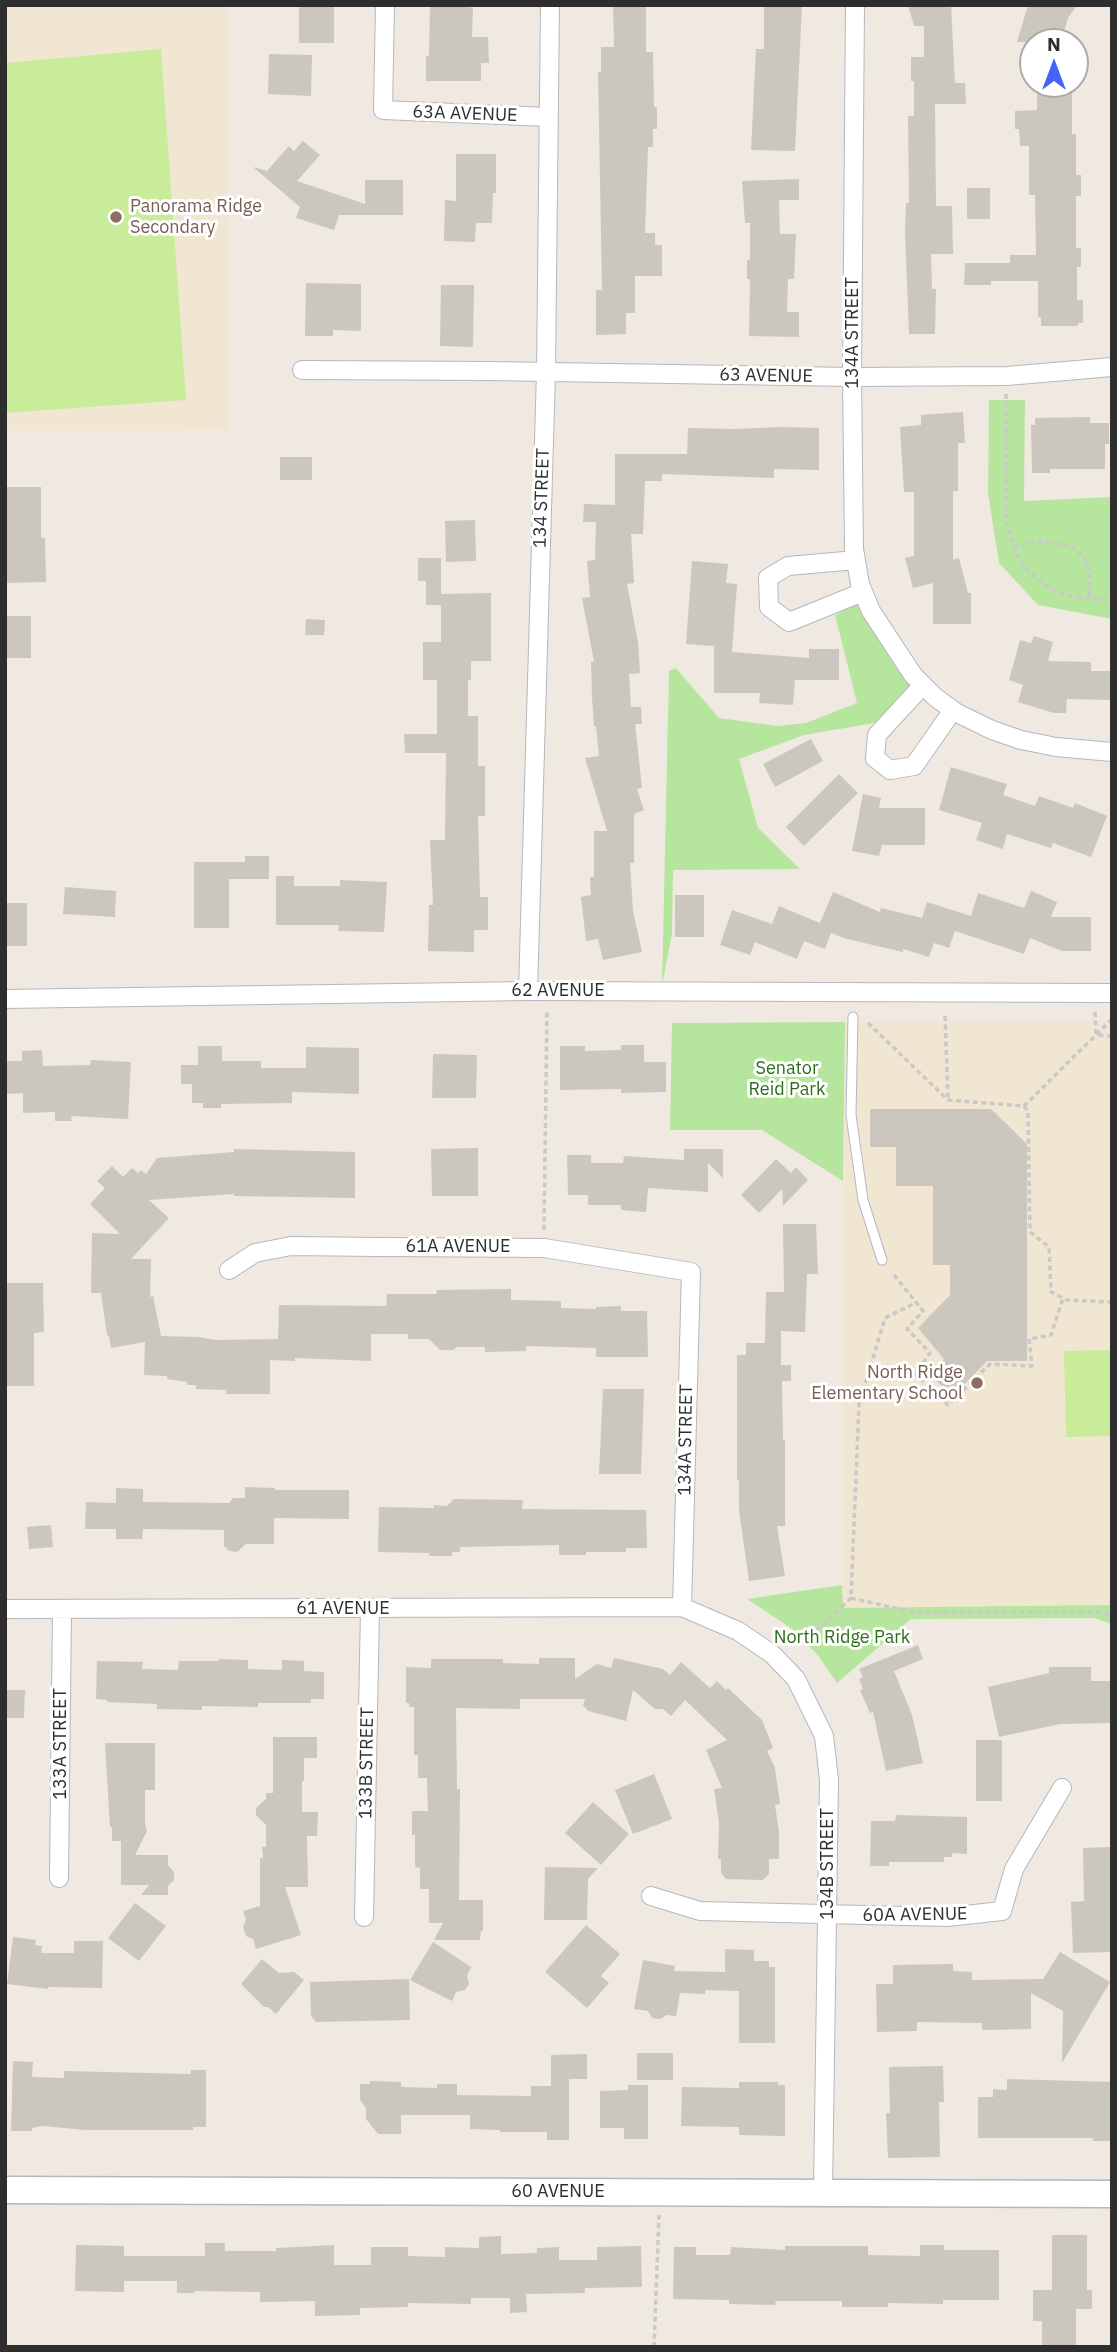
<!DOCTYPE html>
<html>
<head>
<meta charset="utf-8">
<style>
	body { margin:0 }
	#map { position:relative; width:1117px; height:2352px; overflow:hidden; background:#efe9e1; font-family:"IBM Plex Sans",sans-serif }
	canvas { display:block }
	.frame { position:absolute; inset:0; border:7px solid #2e2e2e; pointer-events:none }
	.north { position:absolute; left:1019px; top:28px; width:70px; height:70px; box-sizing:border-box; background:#fff; border:2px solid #ababab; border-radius:50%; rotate:0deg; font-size:19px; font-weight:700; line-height:28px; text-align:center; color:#2e2e2e }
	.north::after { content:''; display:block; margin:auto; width:24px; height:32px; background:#4264fb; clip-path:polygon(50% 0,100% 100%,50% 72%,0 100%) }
</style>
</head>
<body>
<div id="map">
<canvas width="1117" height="2352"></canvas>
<div class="frame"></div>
<div class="north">N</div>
</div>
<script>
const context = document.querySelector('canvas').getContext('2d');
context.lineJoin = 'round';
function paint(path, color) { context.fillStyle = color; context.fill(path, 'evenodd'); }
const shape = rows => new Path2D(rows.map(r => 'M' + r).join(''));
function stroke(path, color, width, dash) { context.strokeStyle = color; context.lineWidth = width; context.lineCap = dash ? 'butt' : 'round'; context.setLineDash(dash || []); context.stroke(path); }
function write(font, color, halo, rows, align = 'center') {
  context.font = font + ' "IBM Plex Sans",sans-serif'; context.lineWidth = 6; context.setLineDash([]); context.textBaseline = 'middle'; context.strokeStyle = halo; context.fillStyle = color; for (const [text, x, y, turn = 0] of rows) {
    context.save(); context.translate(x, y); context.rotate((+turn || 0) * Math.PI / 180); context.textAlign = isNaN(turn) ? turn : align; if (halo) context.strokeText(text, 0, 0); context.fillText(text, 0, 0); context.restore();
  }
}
const education = shape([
	[5,5,227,5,228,430,9,431,5,433],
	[1112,1021,1112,1605,843,1608,845,1022]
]);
const green = shape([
	[989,400,1025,400,1024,501,1112,497,1112,619,1038,605,999,563,988,493],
	[858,603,916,686,874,723,804,735,739,759,758,828,800,869,673,870,672,933,662,986,669,671,676,668,719,718,777,726,806,723,857,703,835,615],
	[845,1022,843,1181,762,1130,670,1130,672,1023],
	[842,1585,843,1608,1112,1605,1112,1624,1094,1618,911,1619,837,1683,817,1654,791,1628,747,1599]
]);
const pitch = shape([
	[161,49,186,400,5,413,5,63],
	[1112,1350,1112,1436,1066,1437,1064,1351]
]);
const building = shape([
	[430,5,471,5,471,8,473,8,472,37,488,37,489,63,481,63,481,81,426,81,426,56,429,56],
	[613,5,646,5,646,52,653,52,654,107,657,107,657,129,653,129,653,147,648,147,645,233,655,233,655,245,662,245,662,276,635,276,635,313,626,313,626,334,596,335,596,290,602,290,598,72,601,72,601,47,614,47],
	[764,5,802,5,795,151,751,150,756,49,764,49],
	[908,5,951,5,955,83,965,83,966,104,935,104,936,206,952,206,953,254,931,254,932,289,936,289,935,334,909,334,905,231,906,203,909,203,908,116,914,116,914,81,911,81,911,57,924,57,924,26,914,26],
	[1028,5,1077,5,1068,18,1061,42,1017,42],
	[299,6,334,6,334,43,299,43],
	[269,54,312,55,311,96,268,94],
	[1037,84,1072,84,1072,134,1076,134,1076,175,1081,175,1081,196,1076,196,1076,248,1081,248,1081,267,1077,267,1077,300,1083,300,1083,323,1078,323,1078,326,1041,326,1041,317,1038,317,1038,281,991,281,991,285,964,285,965,263,1010,263,1010,255,1036,255,1035,195,1029,195,1029,146,1020,146,1019,129,1015,129,1015,111,1037,110],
	[303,141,320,155,297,181,365,204,365,180,403,180,403,215,339,215,334,230,296,218,300,207,253,167,267,171,289,146,294,151],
	[456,154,496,154,496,193,493,193,492,223,476,223,475,242,444,241,445,200,456,201],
	[799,179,799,200,779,200,780,234,796,234,794,279,788,279,787,312,799,312,799,337,749,336,750,279,747,279,747,260,750,260,750,223,745,223,742,181],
	[967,188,990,188,990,219,967,219],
	[306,283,361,284,361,331,333,330,333,336,305,336],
	[441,285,474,285,473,347,440,346],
	[963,412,965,443,958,443,958,491,953,491,953,560,959,558,968,593,971,593,971,624,933,624,933,583,913,588,905,558,914,556,914,492,904,492,900,427,921,425,921,415],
	[1090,417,1090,423,1109,423,1109,444,1105,444,1105,469,1050,469,1050,473,1032,473,1031,425,1035,425,1035,418],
	[783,427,819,428,819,470,774,469,774,478,662,474,662,481,645,481,643,534,631,534,634,583,627,584,638,642,640,673,629,674,631,707,641,707,642,724,635,724,642,788,637,789,644,810,634,814,634,863,630,863,633,911,642,952,603,960,598,939,586,941,581,897,591,895,590,877,594,877,594,831,607,831,585,758,599,756,596,726,594,726,592,698,591,662,594,662,582,598,590,597,587,561,595,560,596,522,583,522,584,504,615,505,615,454,687,454,688,428,734,429],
	[280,457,312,457,312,480,280,480],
	[5,487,41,487,41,538,45,538,46,582,5,583],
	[475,520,476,561,446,562,445,521],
	[418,558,441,558,441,594,491,593,491,661,471,661,471,680,468,680,468,716,478,716,478,766,485,766,485,816,478,816,480,897,488,897,488,930,474,930,474,952,428,951,429,905,433,905,430,840,445,840,446,753,405,753,404,734,437,734,437,680,423,680,423,642,441,642,441,605,426,605,426,581,418,581],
	[692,561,728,564,726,583,737,584,732,652,809,658,809,649,839,649,839,680,795,680,793,705,759,703,760,693,714,693,714,646,686,644],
	[5,616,31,616,31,658,5,658],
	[306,619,325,620,324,635,305,635],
	[1034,636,1053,642,1048,661,1091,662,1091,671,1112,671,1112,700,1067,699,1066,713,1054,713,1018,702,1023,685,1009,680,1020,640,1031,643],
	[811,739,823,761,775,787,763,764],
	[951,767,1007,784,1003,795,1035,806,1039,796,1073,808,1075,803,1107,816,1091,857,1053,843,1051,848,1007,834,1003,849,976,840,982,823,939,810],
	[839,774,858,793,804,846,786,827],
	[863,794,881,798,879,808,925,808,925,845,882,845,879,856,852,851],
	[245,856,269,856,269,879,229,879,229,928,194,928,194,862,245,862],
	[276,876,294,876,294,886,340,886,340,880,387,882,384,932,338,931,339,925,276,925],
	[65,887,116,891,115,917,63,914],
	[1031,891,1057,902,1051,917,1091,917,1091,951,1062,951,1030,938,1024,954,955,931,949,948,934,943,929,957,903,949,903,952,847,939,831,933,825,949,804,941,797,959,755,942,750,955,720,945,732,910,772,924,779,906,820,923,833,892,880,912,881,908,922,918,927,902,971,916,978,893,1024,908],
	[675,895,704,895,704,937,675,937],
	[5,903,27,903,27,946,5,946],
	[621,1045,644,1045,644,1062,666,1062,666,1092,621,1093,621,1089,560,1090,560,1046,585,1046,585,1051,621,1050],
	[198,1046,222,1046,222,1061,261,1061,261,1068,306,1068,306,1047,359,1048,359,1094,292,1092,292,1103,221,1104,221,1108,203,1108,203,1103,192,1103,192,1084,181,1084,181,1065,198,1065],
	[42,1050,43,1066,90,1065,91,1060,131,1062,128,1119,71,1116,72,1121,55,1121,55,1112,23,1113,23,1093,5,1094,5,1061,22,1061,22,1051],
	[433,1054,477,1055,476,1098,432,1098],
	[870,1109,991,1109,1027,1144,1027,1361,987,1361,952,1397,930,1374,944,1359,918,1328,950,1295,950,1265,933,1265,933,1186,896,1186,896,1147,870,1147],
	[478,1148,478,1196,432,1196,431,1149],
	[234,1149,355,1152,355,1198,234,1196,234,1194,149,1200,169,1218,131,1259,151,1259,150,1297,153,1296,161,1336,198,1337,216,1340,278,1339,279,1305,386,1306,387,1294,436,1294,437,1290,511,1289,511,1300,561,1301,561,1308,596,1309,596,1307,621,1306,621,1311,647,1311,648,1357,596,1357,596,1348,526,1346,526,1351,485,1352,485,1347,457,1347,453,1350,440,1350,429,1339,408,1339,408,1334,371,1334,371,1361,295,1358,295,1361,270,1360,270,1394,226,1394,226,1390,196,1389,196,1385,187,1385,187,1382,167,1379,167,1376,144,1375,145,1342,111,1348,109,1336,107,1335,101,1293,91,1293,92,1233,120,1234,90,1204,105,1188,97,1181,112,1166,123,1177,132,1168,138,1173,141,1170,146,1174,157,1158,234,1152],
	[684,1149,723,1149,723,1178,708,1163,708,1192,648,1188,646,1212,621,1210,621,1205,588,1205,588,1195,568,1195,567,1155,591,1155,591,1163,623,1163,624,1156,684,1160],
	[776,1159,791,1173,796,1167,808,1180,783,1206,782,1189,759,1213,741,1195],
	[783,1224,816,1224,818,1274,807,1274,805,1332,781,1331,781,1365,791,1365,791,1381,782,1381,783,1440,785,1440,785,1526,777,1526,785,1576,749,1581,739,1510,739,1480,737,1480,737,1355,746,1355,746,1343,765,1343,766,1292,784,1292],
	[5,1283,43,1283,44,1332,34,1333,34,1386,5,1386],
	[603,1389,644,1389,641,1474,599,1474],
	[245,1487,275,1488,275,1490,349,1490,349,1519,274,1518,274,1544,246,1544,237,1552,229,1551,224,1546,224,1530,143,1529,142,1539,116,1539,116,1529,85,1529,86,1502,116,1503,116,1488,143,1489,143,1502,229,1503,233,1498,245,1498],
	[454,1499,523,1500,522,1509,646,1510,647,1548,626,1548,626,1552,586,1552,586,1555,559,1555,559,1545,460,1547,460,1552,452,1552,452,1556,429,1556,429,1553,378,1552,379,1507,434,1508,434,1505,447,1506],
	[51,1525,53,1547,29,1549,27,1527],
	[918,1645,923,1659,894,1671,912,1715,923,1763,886,1771,873,1712,870,1713,860,1690,863,1689,859,1679,863,1677,859,1669],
	[539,1658,575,1658,575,1679,597,1664,611,1668,614,1658,663,1669,670,1675,681,1662,710,1688,717,1681,726,1690,728,1688,762,1720,773,1748,767,1751,775,1768,780,1804,775,1805,779,1832,779,1859,769,1859,769,1874,763,1880,726,1879,721,1873,721,1859,718,1859,719,1823,714,1789,722,1788,706,1750,727,1740,685,1700,671,1716,663,1709,655,1709,633,1690,626,1721,588,1711,583,1705,585,1699,520,1699,520,1709,456,1708,457,1789,460,1789,459,1900,483,1900,483,1931,481,1931,480,1940,434,1940,443,1923,429,1923,429,1889,420,1889,420,1868,415,1867,415,1835,412,1835,412,1811,428,1811,427,1778,418,1778,418,1755,414,1755,414,1707,409,1707,409,1703,406,1703,406,1667,431,1668,431,1659,503,1659,503,1663,539,1664],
	[219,1659,248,1660,248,1669,282,1670,282,1660,304,1661,304,1671,324,1672,324,1699,311,1699,311,1703,258,1703,258,1707,202,1706,202,1710,157,1709,157,1704,107,1702,107,1700,96,1699,97,1661,143,1662,142,1669,178,1670,179,1661,219,1661],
	[1049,1667,1091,1667,1091,1681,1112,1681,1112,1723,1060,1724,999,1737,988,1687,1049,1673],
	[5,1690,25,1690,24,1718,5,1718],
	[273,1737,317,1737,317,1758,304,1758,304,1781,302,1781,302,1812,318,1812,317,1836,307,1836,308,1887,285,1887,301,1935,256,1949,253,1939,246,1936,243,1927,246,1920,243,1911,260,1906,260,1858,263,1858,262,1847,266,1847,266,1825,256,1815,256,1808,266,1799,266,1793,273,1793],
	[976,1740,1002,1740,1002,1801,976,1801],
	[105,1743,155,1743,155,1790,145,1790,145,1822,147,1831,135,1855,168,1855,168,1865,174,1872,174,1880,168,1886,168,1895,141,1895,149,1885,121,1885,121,1841,112,1841,112,1827,110,1827],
	[654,1774,672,1819,633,1834,615,1790],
	[593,1802,629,1834,601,1865,565,1833],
	[896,1815,967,1817,967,1854,952,1853,952,1857,944,1857,944,1862,889,1862,889,1866,870,1866,871,1821,895,1821],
	[1112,1847,1112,1952,1073,1953,1071,1902,1084,1901,1083,1848],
	[545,1867,598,1868,588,1879,587,1920,544,1920],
	[135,1903,166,1926,139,1961,108,1938],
	[586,1925,620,1954,601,1976,609,1983,587,2008,545,1972],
	[13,1937,36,1940,35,1945,42,1946,41,1953,74,1953,74,1941,103,1941,102,1988,48,1987,48,1989,7,1984],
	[433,1942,471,1967,467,1976,469,1984,465,1990,456,1992,452,2001,410,1980],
	[725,1949,754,1950,754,1961,769,1961,769,1967,775,1967,775,2043,739,2043,739,1991,705,1990,705,1994,680,1993,676,2016,667,2015,660,2019,652,2018,648,2011,634,2009,643,1960,675,1966,674,1971,725,1972],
	[1060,1952,1110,1982,1062,2063,1063,2011,1031,1993,1031,2029,982,2030,982,2023,917,2022,917,2031,877,2032,876,1984,893,1984,893,1965,953,1964,953,1971,972,1972,972,1980,1043,1979],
	[262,1959,279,1973,294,1972,304,1980,276,2014,268,2007,264,2007,241,1984],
	[409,1979,410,2020,316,2022,311,2016,310,1982],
	[637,2053,673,2053,673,2080,637,2080],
	[587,2054,587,2079,569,2079,569,2140,547,2140,547,2132,500,2132,500,2130,470,2129,470,2115,401,2115,401,2134,378,2134,366,2119,366,2108,360,2100,360,2084,370,2084,370,2081,401,2082,401,2087,437,2088,437,2084,457,2084,457,2095,531,2096,531,2086,551,2086,551,2055],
	[13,2061,33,2062,32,2077,64,2078,64,2071,191,2074,191,2070,206,2070,206,2127,193,2127,193,2130,85,2130,42,2126,32,2128,32,2131,11,2131],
	[943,2066,944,2102,939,2102,940,2157,888,2158,886,2113,890,2113,889,2067],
	[1007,2079,1112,2082,1112,2141,1093,2141,1093,2138,978,2138,978,2097,993,2097,993,2089,1007,2090],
	[739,2082,778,2082,778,2085,785,2085,785,2136,739,2135,739,2127,681,2126,682,2087,739,2088],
	[628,2085,648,2085,648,2139,624,2139,624,2128,600,2128,600,2091,628,2090],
	[1052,2235,1087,2235,1087,2290,1092,2290,1092,2309,1076,2309,1076,2347,1042,2347,1042,2321,1033,2321,1033,2290,1052,2290],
	[501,2236,501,2254,537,2253,537,2248,559,2247,559,2260,597,2260,597,2247,641,2246,642,2287,585,2288,585,2293,526,2294,527,2312,510,2313,510,2298,471,2298,471,2304,408,2303,408,2307,360,2308,360,2315,315,2316,315,2301,260,2302,260,2292,194,2291,194,2293,177,2293,177,2281,124,2281,124,2292,75,2291,76,2245,124,2246,124,2256,205,2256,205,2243,225,2243,225,2251,276,2251,276,2248,334,2245,334,2265,371,2265,371,2247,408,2247,408,2256,445,2257,445,2247,479,2248,479,2237],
	[920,2245,944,2245,944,2250,999,2250,999,2300,943,2300,943,2304,888,2303,888,2307,842,2307,842,2301,776,2301,775,2305,729,2304,729,2300,673,2299,674,2247,696,2247,696,2255,730,2255,731,2247,785,2250,785,2246,868,2246,868,2255,920,2256]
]);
const path = shape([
	[1006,394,1006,521,1017,555,1027,570,1045,585,1068,596,1112,601],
	[1013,547,1038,541,1062,544,1077,550,1086,561,1090,575,1090,597],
	[1095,1012,1096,1035,1112,1036],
	[945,1016,948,1098],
	[868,1023,948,1100,1024,1106,1112,1019],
	[1024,1106,1028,1111,1030,1232,1049,1247,1051,1292,1067,1300,1112,1302],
	[544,1230,547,1010],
	[894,1275,923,1311,907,1329,930,1353,915,1374,948,1405,990,1364,1032,1366,1029,1339,1051,1335,1063,1298],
	[851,1598,917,1613,1090,1612,1112,1614],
	[795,1644,822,1626,851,1598,859,1404,885,1318,917,1302],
	[654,2347,659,2215]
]);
const lane = shape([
	[853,1017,851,1115,863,1200,882,1260]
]);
const street = shape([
	[385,5,383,110,548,117],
	[855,5,852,377,854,549,860,584,871,611,913,675,935,697,957,713,992,730,1021,740,1056,747,1112,752],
	[302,370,490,371,852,377,1007,376,1112,367],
	[856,560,788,566,768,578,769,607,789,622,863,592],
	[923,685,877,735,875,758,890,770,914,766,953,710],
	[528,991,546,372,550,5],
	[5,999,528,991,1112,993],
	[229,1270,255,1253,291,1246,379,1247,544,1248,691,1272,682,1607],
	[5,1609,682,1607,738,1631,772,1654,796,1679,824,1736,829,1780,823,2193],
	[59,1878,62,1610],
	[651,1896,700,1911,947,1917,1002,1911,1014,1869,1062,1788],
	[364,1917,370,1609]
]);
const secondary = shape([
	[5,2190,1112,2194]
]);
const markers = [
	[116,217,7,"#8d6e63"],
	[977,1383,7,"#8d6e63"]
];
const streetNames = [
	["63A AVENUE",465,114,2],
	["134A STREET",853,333,-90],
	["63 AVENUE",766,376,1],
	["134 STREET",542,498,-88],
	["62 AVENUE",558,991],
	["61A AVENUE",458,1247],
	["134A STREET",686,1440,-89],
	["61 AVENUE",343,1609],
	["133A STREET",61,1744,-90],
	["133B STREET",367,1763,-89],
	["134B STREET",828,1864,-90],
	["60A AVENUE",915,1915,-1],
	["60 AVENUE",558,2192]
];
const educationNames = [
	["Panorama Ridge",130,207],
	["Secondary",130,228],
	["North Ridge",963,1373,"right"],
	["Elementary School",963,1394,"right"]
];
const parkNames = [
	["Senator",787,1069],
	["Reid Park",787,1090],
	["North Ridge Park",842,1638]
];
paint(education, '#f0e6d1');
paint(green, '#b6e59e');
paint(pitch, '#c9ec9a');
paint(building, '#cbc7bf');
stroke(lane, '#b4b7c1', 11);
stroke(street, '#b4b7c1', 20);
stroke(secondary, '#b4b7c1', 29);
stroke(path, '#c9c9c9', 3.5, [5, 3.5]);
stroke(lane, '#fff', 9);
stroke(street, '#fff', 18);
stroke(secondary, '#fff', 26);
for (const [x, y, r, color] of markers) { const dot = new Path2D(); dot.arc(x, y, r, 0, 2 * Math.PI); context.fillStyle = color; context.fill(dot); stroke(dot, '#fff', 2.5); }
write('18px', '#2e2e2e', '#fff', streetNames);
write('18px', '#785e54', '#fff', educationNames, 'left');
write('18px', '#2c6e1b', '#fff', parkNames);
</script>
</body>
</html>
